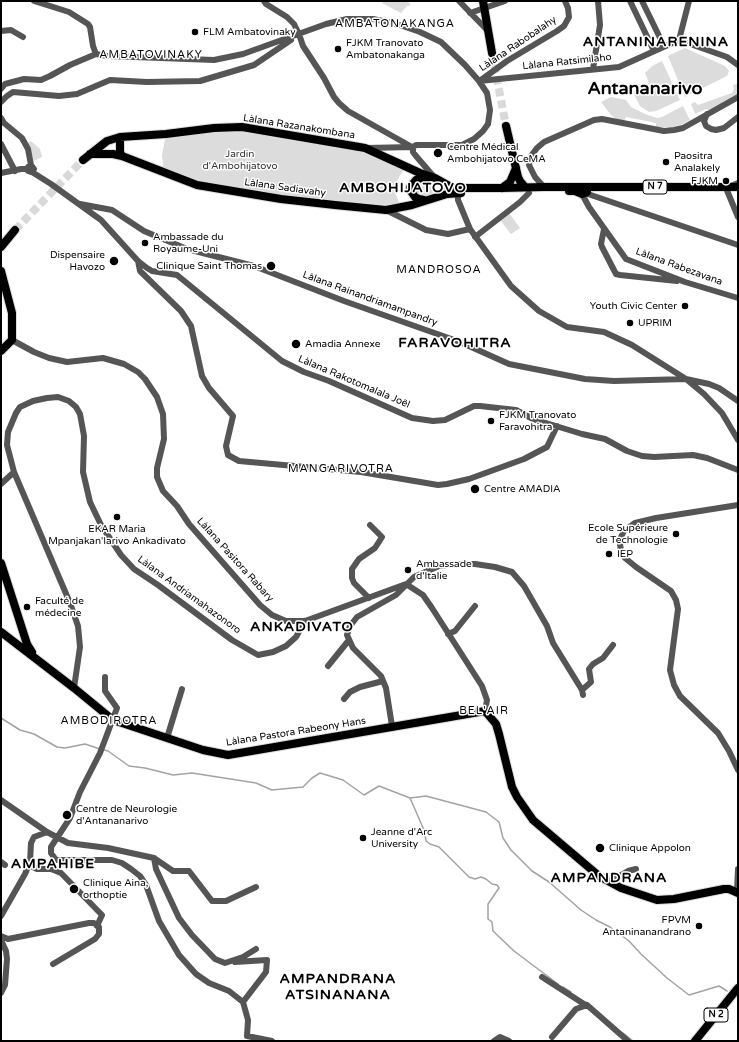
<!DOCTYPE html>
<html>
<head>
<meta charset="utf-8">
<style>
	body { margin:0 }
	#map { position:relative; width:739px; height:1042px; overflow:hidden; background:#fff; font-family:"Varela Round",sans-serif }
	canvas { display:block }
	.frame { position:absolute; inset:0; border:2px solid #000; pointer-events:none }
</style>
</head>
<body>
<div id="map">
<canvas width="739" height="1042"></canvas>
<div class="frame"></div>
</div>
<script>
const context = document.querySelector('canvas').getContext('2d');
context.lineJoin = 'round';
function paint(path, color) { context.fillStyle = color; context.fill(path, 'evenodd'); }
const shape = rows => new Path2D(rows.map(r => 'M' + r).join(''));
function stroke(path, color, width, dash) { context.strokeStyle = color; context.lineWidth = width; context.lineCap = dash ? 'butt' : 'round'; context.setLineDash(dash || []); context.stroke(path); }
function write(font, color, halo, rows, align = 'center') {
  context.font = font + ' "Varela Round",sans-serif'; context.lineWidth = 3; context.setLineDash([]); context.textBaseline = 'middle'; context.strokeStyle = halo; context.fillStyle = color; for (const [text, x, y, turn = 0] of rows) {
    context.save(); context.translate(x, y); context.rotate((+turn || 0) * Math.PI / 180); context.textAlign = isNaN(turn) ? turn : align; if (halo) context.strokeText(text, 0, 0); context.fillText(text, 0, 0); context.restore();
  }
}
const green = shape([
	[384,1,407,1,411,5,408,6,407,6,401,13,382,3],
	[685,48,725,66,729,71,727,76,685,97,668,56],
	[662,61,680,100,656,111,649,112,640,106,633,92,649,83,645,73,652,66],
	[737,84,738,94,737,96,709,110,706,109,695,114,691,104,695,102,698,105,732,93,734,89,733,85],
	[611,97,626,100,631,107,645,114,657,118,662,117,683,106,690,120,683,124,672,127,656,127,656,123,626,117,624,121,617,120,611,115,601,102],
	[242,127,365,148,404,169,395,184,394,190,399,202,386,210,236,192,164,172,162,155,166,134],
	[31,141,40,149,42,157,34,161,28,143],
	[424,182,431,184,433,190,433,193,427,197,419,197,413,188,418,183],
	[509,213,520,228,511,234,500,220]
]);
const stream = shape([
	[1,718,20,730,34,734,57,747,65,748,85,744,100,749],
	[104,750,108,751,129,766,145,768,173,775,192,773,256,783,272,790,303,787,312,778,320,773,343,780,364,795,379,786,410,798,426,796,486,812,499,822,503,838,511,850,532,871,549,882,581,910,596,920,610,927,629,941,641,954,667,978,689,995,719,986,727,991],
	[410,798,424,830,426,841,430,844,439,847,469,877,475,879,481,877,486,879,492,884,497,885,499,888,488,904,488,919,492,922,493,931,514,951,558,984],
	[563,987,571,992],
	[623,1033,633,1041]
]);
const majorTunnel = shape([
	[492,53,506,126],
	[15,230,83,160]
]);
const minor = shape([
	[34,1,69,12,88,24,90,27,93,46,96,54],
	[264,1,266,4,287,17,294,24,299,34,303,46,324,78,334,97,339,103,348,111,412,147],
	[459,1,488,31],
	[630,1,654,51],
	[642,1,664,46],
	[470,13,505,1],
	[1,31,11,30,23,37],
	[679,40,689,1],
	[96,54,107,56,214,60,243,54,326,24,347,19,373,19,397,24,420,32,441,42,465,65,479,81,487,93,490,110,488,124,483,131,474,139,462,145,416,145,413,147,366,148],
	[593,69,600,25,598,1],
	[481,80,507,61,557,31,564,26,569,17,568,8,565,1],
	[479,81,619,67,679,40,727,57,738,65],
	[1,89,5,84,24,79,41,80,50,76,70,65,96,54],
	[1,102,7,96,13,92,59,96,77,94,110,80,147,82,200,81,254,65,291,40],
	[707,114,704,121,706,126,711,129,716,130,724,128,738,117],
	[1,118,4,123,22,138,28,149,31,165],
	[1,144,15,171],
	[413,147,413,152,416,156,435,178],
	[32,172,51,184,101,220,138,261,147,268,152,271,177,275,282,361,304,372,329,381,412,418,433,421,445,420,474,406,480,406,516,410,533,419,582,434,605,439,627,451,642,456,654,457,693,455,707,458,738,470],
	[1,173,21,169,27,169,28,171,31,172,34,169,31,165,28,167,27,169],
	[738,183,726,188,738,217],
	[544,187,535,177,529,165,531,156,537,148,544,142,594,120,602,119,664,131,674,130,683,128,738,97],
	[458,193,458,200,470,229,511,286,539,311,567,327,604,332,632,345,686,379,704,394,722,413,738,440],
	[585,193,738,245],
	[582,194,589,207,626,259,685,282,738,298],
	[80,204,112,210,144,231,187,249,254,266,344,301,460,342,509,364,585,379,614,381,686,379,709,384,719,388,738,401],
	[386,210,426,230,448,234,470,229],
	[604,229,601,244,602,247,616,274,620,275,677,281],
	[475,237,520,202,529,193],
	[138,261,140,271,181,311,191,326,202,376,209,388,233,416,226,446,228,455,239,461,361,472,438,485,447,484,469,479,524,459,547,447,557,426],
	[12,340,34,352,49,358,67,362,103,358,124,364,138,372,145,379,157,397,163,414,164,439,157,468,157,477,163,491,177,506,189,524,260,605,272,615,286,621,305,621,406,584,423,595,432,608,482,686,487,700,485,711],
	[1,484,14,472],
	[738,505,656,518,635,523,624,531,621,537,620,544,621,551,625,558,636,567,671,591,676,600,678,609,670,670,674,685,680,696,718,733,729,751,738,770],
	[369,598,354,583,352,578,352,569,359,559,375,548,382,537,370,525],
	[448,634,455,631,475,606],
	[328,666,349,640],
	[105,677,105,691,117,708,100,753,80,792,70,818,51,847,51,853,56,860,112,860,122,863,131,869,140,876,146,885,159,921,179,955,196,974,209,983,229,991,243,1002,248,1020,247,1036],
	[74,688,80,647,78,626,70,603,14,472,7,445,8,432,16,413,20,407,33,401,47,398,58,397,69,401,76,407,80,414,84,436,83,472,90,502,101,525,121,555,134,569,158,585,232,640,258,655,273,652,286,646,296,637,305,621],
	[582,690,591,682,589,669,593,664,603,658,613,645],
	[344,699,350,692,360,687,383,681],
	[392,726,386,688,381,676,353,648,347,635,350,626,357,617,396,595,414,577,439,566,455,564,475,564,495,567,512,572,524,586,547,626,553,643,582,690,583,695],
	[167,738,182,689],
	[1,800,47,832,68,843,108,848,154,858,173,871,189,871,212,901,226,901,256,887],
	[154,858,156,869,179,918,192,935,215,959,225,963,243,957,256,949],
	[1,862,5,865],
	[29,865,37,869,51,869,61,873,102,915,97,926],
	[609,882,628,871,636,869],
	[737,892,738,869],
	[1,916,25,874,30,862,31,843,34,837,47,832],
	[1,936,8,939,89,923,94,923,99,927,99,934,95,939,53,964],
	[1,940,6,951,7,959,5,985,1,993],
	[235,962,267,960,266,972,243,1002],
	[542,977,584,1004,587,1005,628,1041],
	[247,1036,272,1041],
	[552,1037,576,1009,587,1005],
	[494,1041,500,1037,509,1041]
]);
const major = shape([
	[483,1,492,53],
	[506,126,518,177,520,181,525,187],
	[120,137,120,152,122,156],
	[90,154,113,154,122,156,197,185,281,199,335,205,386,210,412,205,447,194,461,193],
	[83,160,107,141,120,137,166,134,214,128,242,127,365,148,420,173,435,178,453,188,502,188,544,187,738,187],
	[502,188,510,182,516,168],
	[569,191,575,191,582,194,587,192,587,190,584,188],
	[424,200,419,199,415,197,410,190,410,187,416,180,421,178,428,178],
	[1,247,15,230],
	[1,271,12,313,12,340,1,351],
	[1,563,27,644,32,652],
	[1,632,74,688,113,720,203,750,228,755,485,711,496,724,499,734,512,787,517,797,533,820,599,876,621,888,657,900,674,899,724,889,729,889,738,893],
	[695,1041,738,988]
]);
const markers = [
	[195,32,4,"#000"],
	[338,49,4,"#000"],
	[438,153,5,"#000"],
	[666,162,4,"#000"],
	[726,181,4,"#000"],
	[145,243,4,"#000"],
	[114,261,5,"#000"],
	[271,266,5,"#000"],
	[685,306,4,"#000"],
	[630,323,4,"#000"],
	[296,344,5,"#000"],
	[491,421,4,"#000"],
	[475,489,5,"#000"],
	[117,517,4,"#000"],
	[676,534,4,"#000"],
	[609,554,4,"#000"],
	[408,570,4,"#000"],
	[27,607,4,"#000"],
	[67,815,5,"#000"],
	[363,838,4,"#000"],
	[600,848,5,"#000"],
	[74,889,5,"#000"],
	[699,926,4,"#000"]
];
const shields = [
	[655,187,24],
	[716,1015,24]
];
const shieldNames = [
	["N 7",655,187],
	["N 2",716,1015]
];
const poiNames = [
	["FLM Ambatovinaky",203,32],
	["FJKM Tranovato",346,43],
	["Ambatonakanga",346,55],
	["Centre Médical",447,147],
	["Ambohijatovo CeMA",447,159],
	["Paositra",674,156],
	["Analakely",674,168],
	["FJKM",718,181,"right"],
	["Ambassade du",153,237],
	["Royaume-Uni",153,249],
	["Dispensaire",105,255,"right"],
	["Havozo",105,267,"right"],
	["Clinique Saint Thomas",262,266,"right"],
	["Youth Civic Center",677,306,"right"],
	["UPRIM",638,323],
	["Amadia Annexe",305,344],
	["FJKM Tranovato",499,415],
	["Faravohitra",499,427],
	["Centre AMADIA",484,489],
	["Ecole Supérieure",668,528,"right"],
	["de Technologie",668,540,"right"],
	["EKAR Maria",117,529,"center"],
	["Mpanjakan'Iarivo Ankadivato",117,541,"center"],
	["IEP",617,554],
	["Ambassade",416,564],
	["d'Italie",416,576],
	["Faculté de",35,601],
	["médecine",35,613],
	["Centre de Neurologie",76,809],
	["d'Antananarivo",76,821],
	["Jeanne d'Arc",371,832],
	["University",371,844],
	["Clinique Appolon",609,848],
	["Clinique Aina,",83,883],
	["orthoptie",83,895],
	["FPVM",691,920,"right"],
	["Antaninanandrano",691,932,"right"]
];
const streetNames = [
	["Làlana Rabobalahy",518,44,-34],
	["Làlana Ratsimilaho",567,62,-6],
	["Làlana Razanakombana",299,127,9],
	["Làlana Sadiavahy",285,188,8],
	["Làlana Rabezavana",679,267,20],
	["Làlana Rainandriamampandry",370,299,20],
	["Làlana Rakotomalala Joël",354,382,23],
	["Làlana Pasitora Rabary",235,560,48],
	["Làlana Andriamahazonoro",189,595,36],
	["Làlana Pastora Rabeony Hans",296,732,-9]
];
const parkNames = [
	["Jardin",240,154],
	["d'Ambohijatovo",240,166]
];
const neighbourhoodNames = [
	["AMBATONAKANGA",395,24],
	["AMBATOVINAKY",151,55],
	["MANDROSOA",439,270],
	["MANGARIVOTRA",341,469],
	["BEL'AIR",484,711],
	["AMBODIROTRA",109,721]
];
const districtNames = [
	["ANTANINARENINA",656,42],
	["AMBOHIJATOVO",403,188],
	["FARAVOHITRA",455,343],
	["ANKADIVATO",302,627],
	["AMPAHIBE",53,864],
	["AMPANDRANA",609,878],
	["AMPANDRANA",338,979],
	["ATSINANANA",338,995]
];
const townNames = [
	["Antananarivo",645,89]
];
paint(green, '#dcdcdc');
stroke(stream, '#a3a3a3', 1.5);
stroke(majorTunnel, '#d9d9d9', 8, [8, 4]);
stroke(major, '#dbdbdb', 10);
stroke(minor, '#555', 6);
stroke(major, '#000', 8);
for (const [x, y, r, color] of markers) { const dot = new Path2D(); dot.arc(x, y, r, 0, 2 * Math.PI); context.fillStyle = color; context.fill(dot); stroke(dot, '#fff', 1.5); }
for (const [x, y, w] of shields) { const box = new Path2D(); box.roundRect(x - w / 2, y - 7, w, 14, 3); context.fillStyle = '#fff'; context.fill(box); stroke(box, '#000', 1); }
write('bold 9px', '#000', null, shieldNames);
write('10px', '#000', '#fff', poiNames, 'left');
write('10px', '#000', '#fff', streetNames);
write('10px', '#333', '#fff', parkNames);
context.letterSpacing = '1px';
write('11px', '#000', '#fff', neighbourhoodNames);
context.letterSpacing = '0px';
context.letterSpacing = '1px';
write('bold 14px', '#000', '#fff', districtNames);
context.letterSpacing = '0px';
write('bold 18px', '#000', '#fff', townNames);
</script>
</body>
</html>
